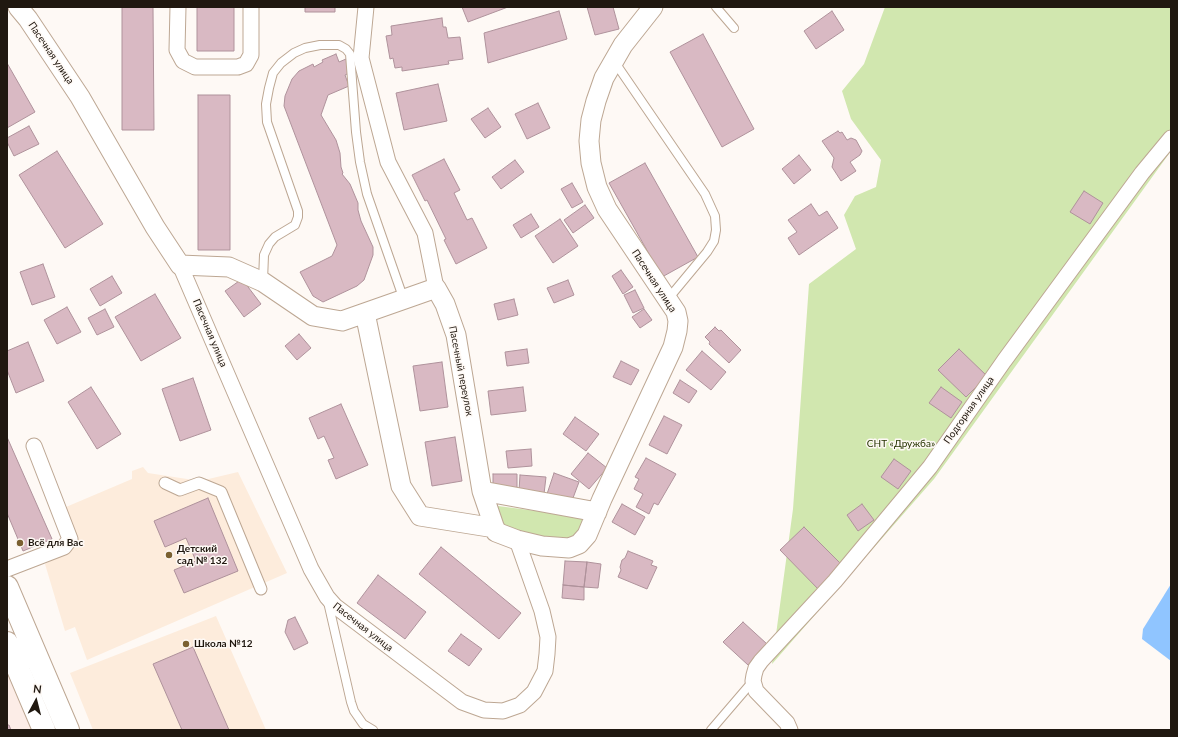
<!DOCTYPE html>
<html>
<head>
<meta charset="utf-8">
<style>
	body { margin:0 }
	#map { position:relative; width:1178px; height:737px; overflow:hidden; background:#fef9f5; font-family:Lato,sans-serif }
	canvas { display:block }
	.frame { position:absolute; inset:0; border:8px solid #201810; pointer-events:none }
	.north { position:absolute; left:16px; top:681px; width:40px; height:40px; -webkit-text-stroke:3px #fef9f5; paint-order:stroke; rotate:7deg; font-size:11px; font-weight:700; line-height:16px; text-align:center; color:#201810 }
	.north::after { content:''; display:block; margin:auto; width:14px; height:18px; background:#201810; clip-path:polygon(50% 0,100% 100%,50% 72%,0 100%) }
</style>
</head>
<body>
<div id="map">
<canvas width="1178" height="737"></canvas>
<div class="frame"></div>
<div class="north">N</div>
</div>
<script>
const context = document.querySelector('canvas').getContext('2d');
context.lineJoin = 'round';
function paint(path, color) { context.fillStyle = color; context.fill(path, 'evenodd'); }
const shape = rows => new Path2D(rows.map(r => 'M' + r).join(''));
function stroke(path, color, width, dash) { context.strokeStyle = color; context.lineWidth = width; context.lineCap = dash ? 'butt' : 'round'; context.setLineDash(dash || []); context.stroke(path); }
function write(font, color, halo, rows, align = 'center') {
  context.font = font + ' Lato,sans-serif'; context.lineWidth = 3; context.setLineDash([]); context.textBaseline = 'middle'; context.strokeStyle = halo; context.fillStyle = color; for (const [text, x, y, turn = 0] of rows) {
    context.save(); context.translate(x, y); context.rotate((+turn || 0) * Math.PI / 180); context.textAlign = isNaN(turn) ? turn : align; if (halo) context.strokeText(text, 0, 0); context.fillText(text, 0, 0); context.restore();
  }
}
const industrial = shape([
	[7,656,41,730,7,730]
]);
const built = shape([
	[143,467,148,473,200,481,238,472,287,573,87,660,75,627,65,631,45,564,74,547,66,507,132,479,132,471],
	[216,616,266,730,93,730,70,673]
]);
const green = shape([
	[885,7,1171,7,1171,151,934,479,772,664,793,509,809,284,856,249,844,215,855,196,876,187,881,160,851,119,842,91,864,64],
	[498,506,583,517,585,525,572,539,564,541,514,532,503,525,495,507]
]);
const water = shape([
	[1171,584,1171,661,1142,639,1143,629]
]);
const building = shape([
	[122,7,153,7,154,130,122,130,122,7],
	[197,7,234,7,234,51,197,51,197,7],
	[305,7,335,7,335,12,305,12,305,7],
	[462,7,508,7,468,22,462,7],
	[587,7,613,7,619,29,595,35,587,7],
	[559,11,567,39,488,63,484,33,559,11],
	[832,11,844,30,816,49,804,31,832,11],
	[442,18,443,27,446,27,448,38,460,37,463,59,448,61,449,64,402,71,402,67,395,68,393,58,390,59,386,36,392,35,391,26,442,18],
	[703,34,754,129,722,147,670,52,703,34],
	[336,54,339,62,346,59,352,64,354,71,345,75,349,86,328,95,321,115,336,140,340,153,341,167,343,173,342,174,350,184,358,203,358,210,361,221,373,247,373,255,364,280,357,286,323,302,313,296,300,272,332,256,337,245,284,106,285,96,292,79,299,71,313,64,314,67,323,62,322,60,336,54],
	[7,63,35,112,7,128,7,63],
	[438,84,447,121,404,130,396,93,438,84],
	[198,95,230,95,230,250,198,250,198,95],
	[538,103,550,128,527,139,515,114,538,103],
	[488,108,501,127,485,138,471,119,488,108],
	[29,126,39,144,14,156,7,142,7,138,29,126],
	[838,131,840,133,842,132,847,140,851,138,856,140,862,151,860,155,850,162,856,171,841,181,832,167,834,158,822,141,838,131],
	[57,151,103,224,65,248,19,175,57,151],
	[799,155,811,170,794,184,782,169,799,155],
	[444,159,460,190,454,193,467,220,472,218,487,248,456,264,444,240,446,239,427,200,425,201,412,175,444,159],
	[515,160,524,172,501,189,492,177,515,160],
	[645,163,698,257,662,277,609,183,645,163],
	[572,183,583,202,572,208,561,189,572,183],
	[1084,191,1103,203,1090,224,1070,212,1084,191],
	[811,204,819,216,827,211,838,228,799,255,788,238,797,232,788,220,811,204],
	[585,205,594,218,573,233,564,220,585,205],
	[531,214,539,227,521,238,513,225,531,214],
	[560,219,578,246,553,263,535,236,560,219],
	[43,264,55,297,32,305,20,272,43,264],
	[621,270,633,287,623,294,612,276,621,270],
	[112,276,122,293,100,306,90,289,112,276],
	[242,279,261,304,244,317,225,291,242,279],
	[568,280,574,295,554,303,547,288,568,280],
	[635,290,644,308,633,313,624,295,635,290],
	[155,294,181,338,141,361,115,317,155,294],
	[514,299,518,315,498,320,494,304,514,299],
	[67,307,81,332,57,344,44,320,67,307],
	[105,309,114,327,97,335,88,318,105,309],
	[644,309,652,320,640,328,632,317,644,309],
	[715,327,719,331,721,330,741,350,729,363,709,344,710,342,705,337,715,327],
	[299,334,311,348,297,360,285,346,299,334],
	[28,342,44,381,16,393,7,370,7,351,28,342],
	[527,349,529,363,507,366,505,352,527,349],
	[959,349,987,376,966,397,938,370,959,349],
	[702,351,726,372,711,390,686,370,702,351],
	[621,361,639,370,631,385,613,377,621,361],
	[442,362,448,407,420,411,413,366,442,362],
	[193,378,211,430,180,441,162,389,193,378],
	[680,380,697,391,689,403,673,393,680,380],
	[91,387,121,434,97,449,68,402,91,387],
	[523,387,526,411,491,415,488,391,523,387],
	[941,387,962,402,951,418,929,403,941,387],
	[341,404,368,465,336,479,328,460,334,458,324,436,318,439,309,418,341,404],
	[664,416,682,425,667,454,649,445,664,416],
	[575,417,599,434,586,451,563,434,575,417],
	[7,437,52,539,23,551,7,513,7,437],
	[455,437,462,481,432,486,425,442,455,437],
	[531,449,532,466,508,468,506,451,531,449],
	[588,453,607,468,589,489,571,474,588,453],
	[646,458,676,474,658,505,654,503,649,514,636,507,643,494,634,489,639,479,635,477,646,458],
	[894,459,911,471,898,489,881,477,894,459],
	[554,473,579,482,570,506,546,497,554,473],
	[493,474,517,474,517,492,493,492,493,474],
	[520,475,546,477,544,494,519,491,520,475],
	[208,498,238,571,184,593,174,570,196,561,186,538,165,547,154,521,208,498],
	[622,504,645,517,635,535,612,522,622,504],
	[862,504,874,520,858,531,847,515,862,504],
	[804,527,844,567,820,591,780,550,804,527],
	[441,547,521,613,499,639,419,574,441,547],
	[628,551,653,561,651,565,657,567,647,589,618,577,621,570,620,567,622,560,625,558,628,551],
	[565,561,587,562,584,587,563,585,565,561],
	[587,562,601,564,598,588,584,587,587,562],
	[378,575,426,612,405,639,357,603,378,575],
	[563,585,584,587,584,600,562,598,563,585],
	[295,617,308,643,294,650,285,632,288,620,295,617],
	[743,622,767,644,748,665,723,642,743,622],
	[461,634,482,649,469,666,448,651,461,634],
	[193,647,229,730,182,730,153,664,193,647],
	[7,725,9,725,11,730,7,730,7,725]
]);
const service = shape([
	[716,7,734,28],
	[614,61,705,194,715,216,716,230,714,241,707,252,668,299],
	[263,281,264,255,269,244,275,237,295,225,298,217,298,211,267,122,266,104,269,88,273,73,281,63,294,53,305,48,320,45,339,45,346,49,350,54,356,132,360,162,367,194,404,300],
	[328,602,351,702,354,711,363,724,373,730],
	[711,730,753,681]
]);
const pedestrian = shape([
	[165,483,180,490,199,483,221,492,261,589]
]);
const minor = shape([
	[178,7,177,50,183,61,195,67,238,67,246,64,251,55,251,7],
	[366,7,361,58,388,162,425,233,436,288],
	[180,265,311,569,327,597,335,606,462,702,484,710,503,711,520,705,534,692,545,671,547,654,548,637,542,611,517,540],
	[7,569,64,547,70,539,34,446],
	[790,730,787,723,756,691,753,681,754,675,756,668,761,661,835,581,930,467,1004,361,1142,173,1171,138]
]);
const tertiary = shape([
	[18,7,28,19,80,97,155,227,180,265,229,267,263,282,313,316,342,321,436,288,445,304,456,335,482,491,496,532,517,540,542,546,569,548,579,544,587,535,602,499,673,347,677,331,678,321,676,312,607,209,597,187,591,163,589,141,591,120,596,101,604,78,623,45,653,7],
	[365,313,401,486,420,516,495,528],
	[482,491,597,512]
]);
const primary = shape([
	[7,587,68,730],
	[7,643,44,730]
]);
const markers = [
	[20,543,4,"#7a6031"],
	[169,555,4,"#7a6031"],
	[186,644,4,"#7a6031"]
];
const streetNames = [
	["Пасечная улица",51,53,56],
	["Пасечная улица",654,281,57],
	["Пасечная улица",210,333,67],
	["Пасечный переулок",461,371,79],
	["Подгорная улица",969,410,-55],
	["Пасечная улица",363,627,38]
];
const parkNames = [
	["СНТ «Дружба»",901,444]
];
const poiNames = [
	["Всё для Вас",28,543],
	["Детский",177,549],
	["сад № 132",177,561],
	["Школа №12",194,644]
];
paint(industrial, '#fcede7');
paint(built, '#fdecdc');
paint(green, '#d1e7af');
paint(water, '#90c5ff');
paint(building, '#d9b9c3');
stroke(building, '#af929b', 1);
stroke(service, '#bda793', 10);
stroke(pedestrian, '#bda793', 13);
stroke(minor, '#bda793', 17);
stroke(tertiary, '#bda793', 21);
stroke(primary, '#bda793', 24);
stroke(service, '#fff', 8);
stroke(pedestrian, '#fff', 11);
stroke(minor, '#fff', 15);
stroke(tertiary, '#fff', 19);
stroke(primary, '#fff', 22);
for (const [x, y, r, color] of markers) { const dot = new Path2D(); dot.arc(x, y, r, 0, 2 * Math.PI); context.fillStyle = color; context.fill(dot); stroke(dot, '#fef9f5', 1.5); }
write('10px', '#201810', '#fef9f5', streetNames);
write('10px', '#253400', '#fef9f5', parkNames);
write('bold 10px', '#201810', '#fef9f5', poiNames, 'left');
</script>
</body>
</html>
